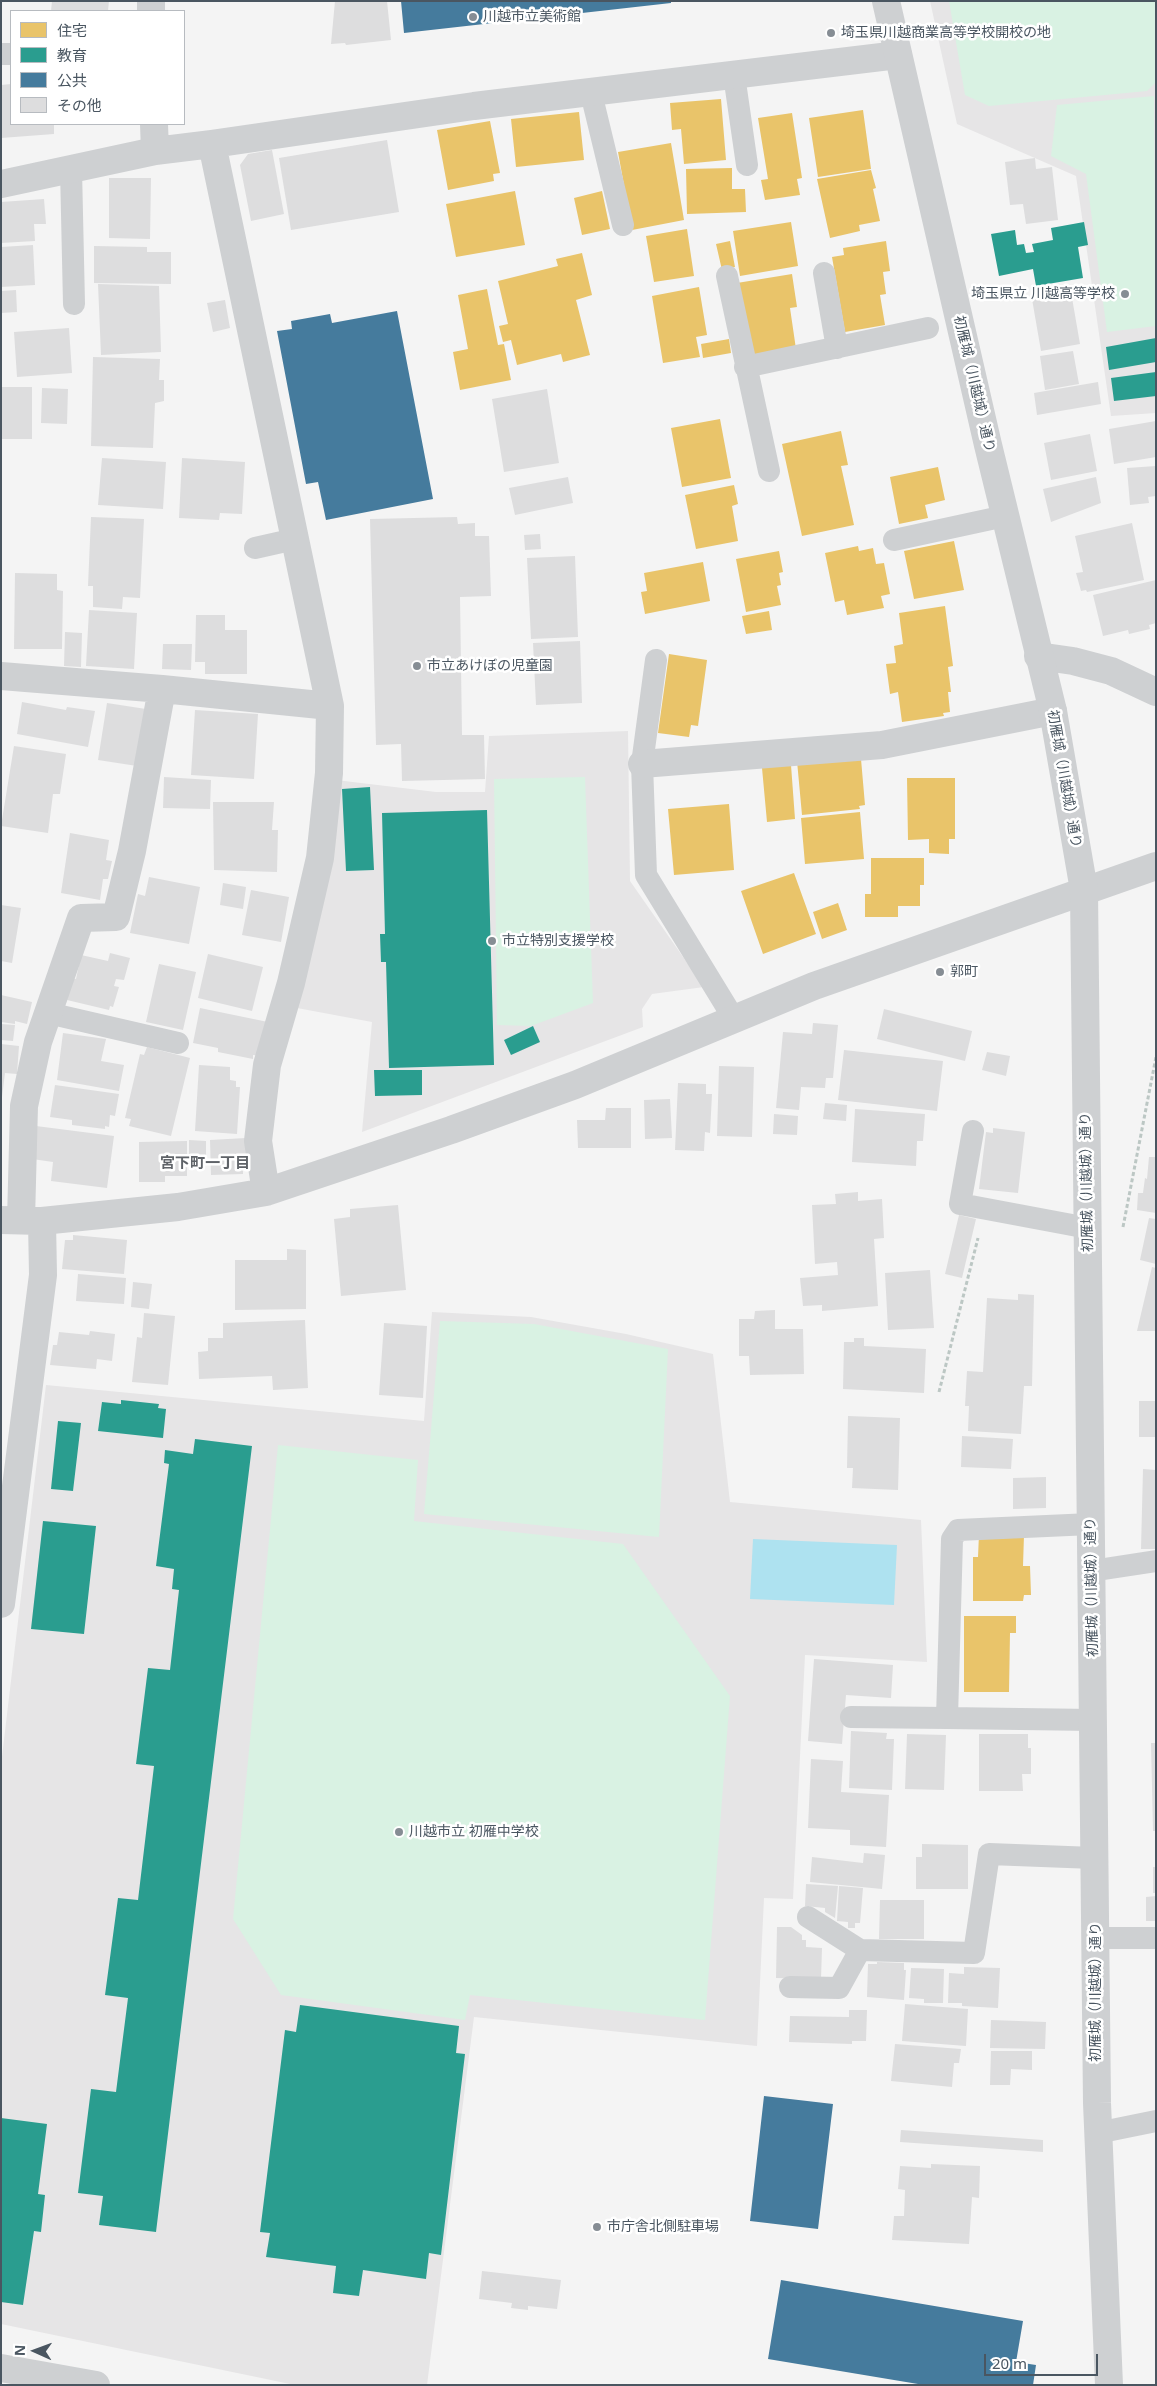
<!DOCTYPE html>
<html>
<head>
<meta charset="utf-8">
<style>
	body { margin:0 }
	#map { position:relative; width:1157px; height:2386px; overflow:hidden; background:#f4f4f4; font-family:"Noto Sans","Noto Sans JP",sans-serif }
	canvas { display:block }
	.frame { position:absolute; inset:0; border:2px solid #4a5661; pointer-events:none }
	.legend { position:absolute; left:10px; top:10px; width:175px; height:115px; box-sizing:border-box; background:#fff; border:1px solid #b7bbc0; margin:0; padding:6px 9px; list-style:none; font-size:15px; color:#4a5661 }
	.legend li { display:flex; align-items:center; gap:10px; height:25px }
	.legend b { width:25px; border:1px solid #b7bbc0 }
	.north { position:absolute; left:10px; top:2326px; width:50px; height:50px; -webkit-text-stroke:4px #fff; paint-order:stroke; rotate:272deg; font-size:14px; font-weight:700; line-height:20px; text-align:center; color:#4a5661 }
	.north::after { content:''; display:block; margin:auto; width:18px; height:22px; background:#4a5661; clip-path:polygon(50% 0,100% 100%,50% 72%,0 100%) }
	.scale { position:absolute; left:984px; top:2354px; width:114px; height:22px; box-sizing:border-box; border:2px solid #4a5661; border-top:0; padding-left:6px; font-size:15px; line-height:18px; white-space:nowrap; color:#4a5661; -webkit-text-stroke:4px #fff; paint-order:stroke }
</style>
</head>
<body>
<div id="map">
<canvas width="1157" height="2386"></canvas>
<div class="frame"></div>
<ul class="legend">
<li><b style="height:14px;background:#e9c46a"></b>住宅</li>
<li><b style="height:14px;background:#2a9d8f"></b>教育</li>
<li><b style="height:14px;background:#457b9d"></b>公共</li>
<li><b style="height:14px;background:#ddddde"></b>その他</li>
</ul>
<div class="north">N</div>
<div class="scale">20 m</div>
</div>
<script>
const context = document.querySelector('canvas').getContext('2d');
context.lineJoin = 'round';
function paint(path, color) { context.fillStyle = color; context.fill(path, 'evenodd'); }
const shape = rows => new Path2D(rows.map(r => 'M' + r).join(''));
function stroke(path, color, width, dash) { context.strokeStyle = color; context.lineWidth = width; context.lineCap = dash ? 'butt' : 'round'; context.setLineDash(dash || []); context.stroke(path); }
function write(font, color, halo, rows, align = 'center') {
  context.font = font + ' "Noto Sans","Noto Sans JP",sans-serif'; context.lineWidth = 5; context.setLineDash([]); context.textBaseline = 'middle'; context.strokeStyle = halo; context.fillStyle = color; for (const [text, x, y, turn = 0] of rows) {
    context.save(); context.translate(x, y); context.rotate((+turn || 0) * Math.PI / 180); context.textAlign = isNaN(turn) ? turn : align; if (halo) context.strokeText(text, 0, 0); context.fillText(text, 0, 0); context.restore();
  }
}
const education = shape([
	[930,1,1156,1,1156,413,1111,416,1076,176,957,124],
	[628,731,630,881,704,987,652,994,642,1009,643,1027,362,1132,372,1022,297,1008,336,780,436,792,485,792,489,736],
	[432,1312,531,1317,626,1334,713,1354,730,1502,921,1520,927,1662,805,1655,793,1899,764,1898,757,2046,474,2017,427,2385,295,2385,1,2324,1,1765,46,1385,424,1421]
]);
const green = shape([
	[949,1,1156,1,1156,82,1147,91,989,106,965,95],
	[1154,96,1156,326,1107,332,1086,174,1051,156,1057,105],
	[585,777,593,1003,531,1026,497,1025,494,779],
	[440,1321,534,1324,668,1349,659,1537,424,1514],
	[278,1445,418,1460,414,1521,623,1544,730,1696,705,2020,470,1995,465,2020,281,1995,233,1919]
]);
const water = shape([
	[753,1539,897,1545,894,1605,750,1599]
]);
const homes = shape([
	[721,99,726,160,684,164,681,129,672,130,670,103],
	[863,110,871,169,818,177,809,118],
	[579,112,584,160,516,167,511,119],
	[792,113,802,178,797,179,800,195,765,200,761,180,768,179,758,118],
	[490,121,500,173,493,174,494,181,448,190,437,130],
	[671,143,684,220,632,230,618,152],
	[732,168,732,189,745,189,746,212,687,214,686,169],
	[871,170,876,188,873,189,880,221,859,225,860,231,830,238,817,179],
	[515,191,525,245,456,257,446,204],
	[602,191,610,229,582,235,574,198],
	[791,222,798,266,740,276,733,231],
	[687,229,694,276,654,282,646,236],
	[730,241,735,267,722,270,716,244],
	[886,241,890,271,883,272,886,294,880,295,885,325,845,332,832,257,844,255,843,248],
	[582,253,592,295,576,300,590,355,563,362,561,354,517,365,511,340,503,342,499,326,508,324,498,281,558,266,556,259],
	[792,274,797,307,790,308,796,349,749,356,737,283],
	[699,287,707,335,696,337,700,357,663,363,652,296],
	[487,289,498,345,504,344,511,380,460,390,453,352,468,349,458,295],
	[729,339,731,353,703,358,701,344],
	[720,419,731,478,682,487,671,428],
	[841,431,848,465,841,466,854,525,802,536,782,444],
	[938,467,945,500,925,505,928,518,899,524,890,477],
	[734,485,738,504,732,506,738,541,696,549,685,495],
	[954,541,964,590,914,599,904,551],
	[858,546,859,551,873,548,876,564,884,563,890,594,881,596,884,608,847,615,844,600,835,602,825,553],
	[779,551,783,572,779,573,781,585,777,586,781,605,746,612,736,559],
	[703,562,710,601,645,614,641,592,647,591,644,573],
	[945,606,953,666,948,667,951,692,948,692,950,712,943,713,944,716,902,722,898,692,890,694,886,664,896,663,894,646,903,644,899,613],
	[769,611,772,630,746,634,742,616],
	[669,654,707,660,698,726,691,725,689,737,658,733],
	[861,759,865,805,859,806,860,809,802,815,797,761],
	[791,765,795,819,767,822,762,768],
	[907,778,955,778,955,839,949,839,949,854,929,853,929,839,908,840],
	[729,804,734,870,674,875,668,809],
	[860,812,864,859,805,864,801,818],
	[871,858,924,858,924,885,920,885,920,906,898,906,898,917,865,917,865,894,871,894],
	[794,873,816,934,763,954,741,891],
	[838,903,847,930,822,939,813,912],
	[979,1534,1024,1535,1023,1566,1030,1566,1031,1595,1024,1595,1023,1601,973,1601,973,1557,978,1557],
	[964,1616,1016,1616,1016,1633,1010,1633,1009,1692,964,1692]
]);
const schools = shape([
	[1084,222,1088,245,1078,247,1083,278,1036,286,1033,269,999,276,991,234,1015,230,1017,245,1024,244,1026,253,1034,252,1032,244,1053,240,1051,228],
	[1156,338,1156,362,1109,370,1106,347],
	[1156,372,1156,396,1114,401,1111,378],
	[370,787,374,870,346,871,342,789],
	[487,810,494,1065,389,1068,386,962,381,962,380,934,385,934,382,813],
	[533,1026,540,1042,511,1055,504,1040],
	[374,1070,422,1070,422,1095,375,1096],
	[121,1400,159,1404,158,1408,166,1409,163,1438,98,1431,102,1402,121,1404],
	[58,1421,81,1423,73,1491,51,1489],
	[195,1439,252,1446,156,2232,99,2225,103,2196,78,2193,91,2089,116,2092,128,1998,105,1995,118,1898,138,1900,154,1766,136,1764,148,1668,170,1670,179,1590,172,1589,174,1569,156,1566,169,1464,164,1463,165,1450,193,1454],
	[43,1521,96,1526,84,1634,31,1629],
	[300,2005,459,2026,456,2053,465,2054,441,2255,429,2253,426,2279,363,2270,359,2296,333,2293,336,2266,266,2257,270,2233,260,2232,285,2030,296,2032],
	[1,2118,47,2124,38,2194,45,2195,41,2232,34,2231,23,2305,1,2302]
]);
const public = shape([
	[401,1,671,1,671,3,404,33],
	[397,311,433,499,326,520,318,482,306,484,277,331,292,329,291,321,330,314,332,323],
	[764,2096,833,2104,818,2229,750,2221],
	[781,2280,1023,2321,1016,2362,1036,2365,1033,2385,924,2385,768,2359]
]);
const building = shape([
	[52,1,109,1,108,11,51,11],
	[335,1,387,1,391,40,346,45,345,43,331,44],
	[11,84,11,124,54,124,54,134,1,138,1,85],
	[387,140,399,212,291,230,279,158],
	[272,150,284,214,251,221,240,165,248,154],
	[1035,158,1036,169,1052,167,1058,220,1026,224,1023,204,1010,205,1005,162],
	[109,178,151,178,150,239,109,238],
	[44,199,46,224,34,224,35,241,1,243,1,202],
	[33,245,35,285,1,287,1,247],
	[94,246,147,247,147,252,171,252,171,284,94,283],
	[98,284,159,286,161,352,101,355],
	[16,290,17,312,1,313,1,291],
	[1071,292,1080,344,1041,351,1032,299],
	[225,300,230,328,213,332,207,303],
	[69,328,72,373,17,377,14,332],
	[1073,351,1079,384,1045,390,1040,356],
	[93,357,160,359,159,380,164,380,164,401,155,403,153,448,91,446],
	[1098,382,1101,404,1037,415,1034,393],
	[1,387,32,387,32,439,1,439],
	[42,388,68,389,67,424,41,423],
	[547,389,559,463,504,472,492,399],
	[1156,421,1156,457,1114,464,1109,429],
	[1090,434,1097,471,1051,480,1044,443],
	[102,458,166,462,163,509,98,505],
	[182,458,245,462,242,514,220,513,219,520,179,518],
	[1156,466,1156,496,1148,497,1149,503,1130,505,1127,468],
	[568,477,573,503,515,515,509,488],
	[1096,477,1101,503,1051,522,1043,489],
	[91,517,144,519,140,598,123,597,122,609,93,607,93,586,88,586],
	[457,517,458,524,475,523,475,536,489,536,491,596,460,597,462,735,484,735,485,779,402,781,401,744,376,745,370,519],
	[1132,523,1144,580,1087,592,1086,590,1081,591,1076,573,1083,572,1075,536],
	[540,534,541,549,525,550,524,535],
	[575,556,578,637,531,639,527,558],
	[15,573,57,574,57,590,63,591,62,649,14,649],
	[1156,580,1156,623,1149,625,1150,629,1129,634,1128,630,1103,636,1093,595],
	[89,610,137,613,134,669,86,666],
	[196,615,225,615,225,630,247,630,247,674,205,674,205,662,195,662],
	[65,632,82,633,81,667,64,666],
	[580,641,582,703,536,705,533,643],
	[163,644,192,644,191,670,162,669],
	[22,702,66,710,67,707,95,711,88,747,17,734],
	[107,703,146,709,137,766,98,760],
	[195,710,258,714,254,779,191,775],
	[14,746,66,754,60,794,53,794,48,833,1,826],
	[164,777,211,780,210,809,163,808],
	[213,802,274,802,272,830,278,830,277,872,214,870],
	[70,833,109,840,106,860,112,861,108,879,103,879,100,900,61,893],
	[149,877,200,887,189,944,130,933,138,894,145,896],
	[223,883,246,887,243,909,220,905],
	[251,890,289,897,281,942,242,935],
	[1,905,21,908,12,963,1,961],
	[110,953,130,958,124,980,116,979,114,986,119,987,113,1007,110,1006,109,1010,67,1000,72,978,76,979,81,955,108,961],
	[208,954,263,967,252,1011,198,998],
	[159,964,196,972,183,1030,146,1022],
	[1,995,32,1002,27,1024,15,1021,15,1024,1,1022],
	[200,1008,268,1022,262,1056,253,1055,253,1059,218,1052,218,1048,193,1043],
	[884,1009,972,1031,965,1061,877,1039],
	[813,1023,838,1025,833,1078,826,1078,825,1088,801,1087,799,1110,776,1108,783,1032,812,1034],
	[1,1024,15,1025,13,1041,1,1040],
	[63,1033,106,1039,101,1061,124,1065,119,1091,57,1080],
	[1,1044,19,1046,17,1074,5,1073,2,1097],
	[147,1047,190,1058,171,1136,129,1126,131,1119,125,1118,140,1054,144,1055],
	[844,1050,943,1061,937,1111,838,1100],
	[987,1052,1010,1056,1006,1076,982,1070],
	[199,1065,230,1067,230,1080,236,1081,236,1087,240,1087,237,1134,195,1131],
	[719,1066,754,1067,752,1137,717,1136],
	[678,1083,706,1084,706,1094,712,1094,710,1133,705,1132,704,1151,675,1150],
	[55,1085,119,1094,115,1116,110,1115,109,1127,105,1126,105,1129,72,1125,72,1120,50,1117],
	[670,1099,672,1138,645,1139,644,1100],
	[825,1103,847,1105,846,1121,823,1119],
	[606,1108,631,1108,631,1148,578,1148,577,1120,605,1120],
	[855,1109,925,1114,923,1141,917,1141,916,1166,852,1162],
	[774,1114,798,1116,797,1135,773,1134],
	[36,1126,114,1136,107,1188,51,1181,53,1162,32,1159],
	[993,1128,1025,1132,1018,1193,979,1189,986,1132,993,1133],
	[246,1138,248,1168,243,1168,243,1174,211,1175,210,1140],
	[189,1140,206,1141,206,1165,189,1164],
	[187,1141,187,1176,165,1176,165,1182,139,1182,139,1142],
	[1149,1157,1156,1157,1156,1213,1137,1210,1138,1193,1143,1193,1145,1178,1147,1179],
	[858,1192,858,1201,882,1199,884,1238,874,1239,878,1306,822,1311,822,1305,803,1306,800,1278,838,1275,837,1262,815,1264,812,1205,836,1204,835,1194],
	[398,1205,406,1290,341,1296,334,1219,350,1217,350,1209],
	[959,1215,976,1219,962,1278,945,1274],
	[1149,1218,1156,1219,1156,1264,1140,1260],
	[73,1235,127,1240,124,1274,62,1269,65,1240,73,1240],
	[287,1249,306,1250,306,1309,235,1310,235,1260,287,1260],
	[1152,1267,1156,1268,1156,1331,1137,1331],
	[930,1270,934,1328,888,1330,885,1273],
	[78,1274,126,1278,124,1304,76,1301],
	[133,1282,152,1284,149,1309,131,1307],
	[1018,1294,1034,1295,1032,1386,1024,1386,1021,1434,968,1431,969,1406,965,1406,967,1371,983,1372,987,1298,1018,1300],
	[775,1310,775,1329,803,1329,804,1374,750,1375,749,1356,739,1356,739,1319,754,1319,755,1311],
	[144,1313,175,1316,168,1385,132,1382,137,1337,142,1338],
	[305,1320,308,1388,273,1390,272,1376,199,1379,198,1352,208,1351,208,1338,223,1338,223,1323],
	[384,1323,427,1326,423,1398,379,1395],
	[90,1331,115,1334,112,1361,97,1359,96,1369,50,1365,53,1345,57,1345,59,1332,89,1335],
	[854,1338,864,1338,864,1346,926,1349,924,1393,843,1389,844,1342,854,1342],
	[1139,1401,1156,1401,1156,1437,1139,1437],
	[848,1416,900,1418,898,1490,852,1488,853,1468,847,1468],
	[962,1436,1013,1439,1011,1469,961,1467],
	[1143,1469,1156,1470,1156,1549,1141,1549],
	[1046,1477,1046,1508,1013,1509,1013,1478],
	[814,1659,893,1665,891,1698,846,1695,842,1744,808,1741],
	[851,1731,887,1733,886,1739,894,1739,892,1790,849,1788],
	[907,1734,946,1735,944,1790,905,1789],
	[979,1734,1028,1734,1028,1748,1031,1748,1031,1774,1022,1774,1023,1791,979,1791],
	[1151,1743,1156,1743,1156,1831,1153,1831],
	[811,1759,843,1761,841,1792,889,1795,886,1847,850,1845,850,1830,808,1828],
	[922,1844,968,1845,968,1889,916,1889,916,1857,922,1857],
	[864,1853,885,1855,882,1889,810,1882,812,1857,863,1863],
	[1153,1867,1156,1867,1156,1893,1153,1893],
	[806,1884,838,1886,835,1918,825,1912,825,1908,805,1906],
	[839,1886,863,1888,860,1923,855,1923,855,1928,848,1928,848,1922,837,1921],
	[1156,1896,1156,1921,1146,1921,1146,1897],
	[880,1900,924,1900,924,1939,879,1939],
	[777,1927,791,1927,802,1935,802,1940,806,1940,806,1947,822,1948,821,1979,776,1978],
	[877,1962,904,1963,904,1970,906,1970,904,2000,867,1997,868,1964,877,1964],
	[964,1967,1000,1968,998,2008,962,2006,962,2003,948,2003,949,1973,964,1974],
	[911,1968,944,1969,943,2003,924,2003,924,1999,909,1998],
	[905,2004,968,2009,966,2046,902,2041],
	[849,2010,867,2010,866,2041,852,2041,852,2044,789,2042,790,2016,849,2017],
	[991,2020,1046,2022,1045,2049,990,2048],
	[895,2044,961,2049,959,2063,954,2063,952,2087,891,2081],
	[991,2051,1032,2051,1032,2070,1011,2069,1010,2085,990,2085],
	[901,2130,1043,2140,1043,2152,900,2142],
	[931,2164,980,2166,979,2198,972,2197,969,2244,892,2240,894,2216,904,2216,905,2190,898,2189,900,2166,931,2168],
	[482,2271,561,2280,557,2309,528,2306,528,2310,511,2308,512,2303,479,2299]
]);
const path = shape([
	[1123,1227,1156,1057],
	[939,1392,978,1238]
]);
const service = shape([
	[1,54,11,54],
	[734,75,747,165],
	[591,93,623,225],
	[71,169,74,304],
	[824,273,837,348],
	[727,276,769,471],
	[745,367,928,328],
	[894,540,1005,516],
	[255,548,295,539],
	[656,660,642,764,646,875,734,1019],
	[48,1013,178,1043],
	[973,1131,960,1204,1088,1228],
	[1091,1524,958,1530,952,1539,947,1718,1093,1720],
	[1091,1571,1156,1561],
	[851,1717,947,1718],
	[808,1917,860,1950,974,1953,989,1854,1094,1858],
	[1095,1938,1156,1938],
	[790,1987,839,1988,860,1950],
	[1097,2133,1156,2121]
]);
const minor = shape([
	[151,1,151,11],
	[154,124,155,151],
	[212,144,330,706,329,773,320,858,291,983,267,1065,258,1141,266,1192],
	[1,184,155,151,212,144,474,106,898,55],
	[1038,656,1073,661,1111,671,1156,692],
	[1,676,162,689,132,851,116,917,81,918,38,1042,24,1106,21,1220],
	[162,689,330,706],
	[642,764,882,745,1053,711],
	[1,1220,42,1221,178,1207,266,1192,451,1130,575,1085,814,986,1156,866],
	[1,1604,43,1275,42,1221]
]);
const tertiary = shape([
	[886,1,988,445,1053,711,1084,890,1097,2103,1109,2385],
	[1,2368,96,2385]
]);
const markers = [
	[473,17,5,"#868d94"],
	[831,33,5,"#868d94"],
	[1125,294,5,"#868d94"],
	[417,666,5,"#868d94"],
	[492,941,5,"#868d94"],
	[940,972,5,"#868d94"],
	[399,1832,5,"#868d94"],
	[597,2227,5,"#868d94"]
];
const poiNames = [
	["川越市立美術館",483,17],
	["埼玉県川越商業高等学校開校の地",841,33],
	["埼玉県立 川越高等学校",1115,294,"right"],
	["市立あけぼの児童園",427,666],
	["市立特別支援学校",502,941],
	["郭町",950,972],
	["川越市立 初雁中学校",409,1832],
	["市庁舎北側駐車場",607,2227]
];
const streetNames = [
	["初雁城（川越城）通り",974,384,77],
	["初雁城（川越城）通り",1064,779,80],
	["初雁城（川越城）通り",1087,1182,-91],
	["初雁城（川越城）通り",1092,1587,-91],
	["初雁城（川越城）通り",1096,1992,-90]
];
const neighbourhoodNames = [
	["宮下町一丁目",205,1164]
];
paint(education, '#e6e5e6');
paint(green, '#d9f2e3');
paint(water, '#aee2f0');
paint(homes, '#e9c46a');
paint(schools, '#2a9d8f');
paint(public, '#457b9d');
paint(building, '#ddddde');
stroke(path, '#bcc7c4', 3, [4, 2.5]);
stroke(service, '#ced0d2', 22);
stroke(minor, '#ced0d2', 28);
stroke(tertiary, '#ced0d2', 28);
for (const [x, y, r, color] of markers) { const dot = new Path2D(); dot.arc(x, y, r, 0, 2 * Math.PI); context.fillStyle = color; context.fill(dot); stroke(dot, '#fff', 2); }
write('14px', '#4a5661', '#fff', poiNames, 'left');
write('14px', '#4a5661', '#fff', streetNames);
write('bold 15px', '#5f6368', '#fff', neighbourhoodNames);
</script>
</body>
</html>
